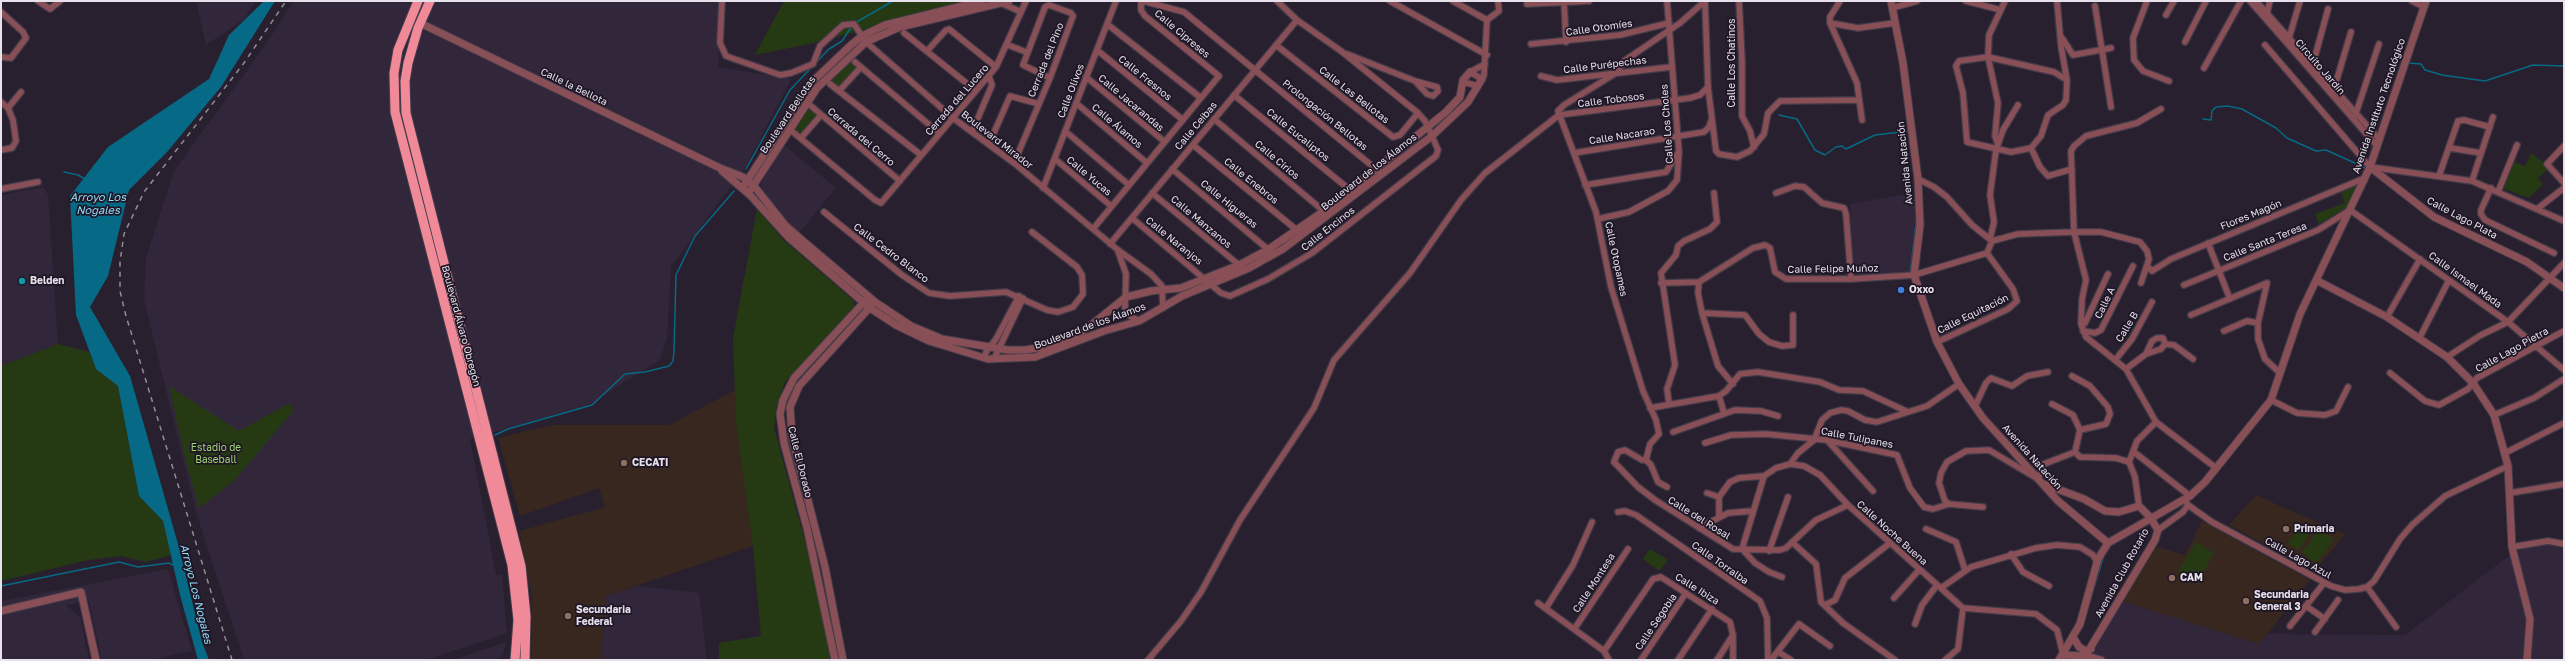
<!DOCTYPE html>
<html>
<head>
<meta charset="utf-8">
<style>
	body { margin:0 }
	#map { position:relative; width:2565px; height:661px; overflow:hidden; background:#29202f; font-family:"Golos Text",sans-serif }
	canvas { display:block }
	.frame { position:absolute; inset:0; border:2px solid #e7e1ec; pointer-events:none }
</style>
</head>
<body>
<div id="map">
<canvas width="2565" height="661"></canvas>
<div class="frame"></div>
</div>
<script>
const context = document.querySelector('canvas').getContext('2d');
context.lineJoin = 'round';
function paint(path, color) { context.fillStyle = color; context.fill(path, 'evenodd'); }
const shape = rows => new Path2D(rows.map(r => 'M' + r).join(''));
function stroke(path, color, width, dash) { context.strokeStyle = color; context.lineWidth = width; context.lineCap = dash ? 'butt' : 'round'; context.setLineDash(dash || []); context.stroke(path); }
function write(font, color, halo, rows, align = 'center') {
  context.font = font + ' "Golos Text",sans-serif'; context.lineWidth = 3.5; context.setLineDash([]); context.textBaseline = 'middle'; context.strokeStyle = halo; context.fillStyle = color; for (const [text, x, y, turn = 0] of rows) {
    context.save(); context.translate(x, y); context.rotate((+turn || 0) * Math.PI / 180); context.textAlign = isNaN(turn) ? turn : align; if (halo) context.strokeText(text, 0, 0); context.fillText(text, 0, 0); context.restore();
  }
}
const built = shape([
	[196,1,256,1,244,19,206,45],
	[294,1,720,1,718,67,791,79,746,166,671,266,667,338,660,360,588,405,470,439,496,575,502,574,507,633,425,660,244,660,196,512,144,300,146,258,174,171,264,47],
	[783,144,836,188,799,233,785,222,762,191,761,184],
	[43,187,48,195,58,344,1,366,1,195],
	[1913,193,1916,210,1909,274,1857,277,1852,248,1850,204],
	[2549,544,2564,549,2564,660,2110,660,2092,655,2122,601,2259,644,2267,634,2405,635,2506,558,2525,548],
	[168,569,192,651,150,660,102,660,89,601,66,605,80,617,89,660,1,660,1,601],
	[637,586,699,593,707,660,601,660,606,596],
	[506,642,502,657,492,660,454,660]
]);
const education = shape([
	[735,390,753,546,606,596,601,660,532,660,532,598,519,531,605,507,599,488,520,516,498,438,552,425,669,425],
	[2256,495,2305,517,2346,534,2314,571,2229,525],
	[2202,521,2310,580,2259,644,2122,601,2155,546,2185,555]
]);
const green = shape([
	[784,1,977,1,809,44,755,55],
	[849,61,857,67,838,90,827,81],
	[807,108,817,115,802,134,793,129],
	[2531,153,2542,161,2547,170,2538,178,2543,184,2529,198,2504,189,2514,162,2525,166],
	[2358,183,2357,191,2347,207,2319,224,2315,214,2345,203,2340,190],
	[757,209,782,239,854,301,854,307,785,382,776,408,774,428,809,556,832,660,719,660,719,643,761,636,753,546,736,423,733,338],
	[58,344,89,352,96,369,118,386,139,496,163,521,171,555,146,562,120,556,88,560,1,581,1,366],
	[169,386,239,431,290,403,293,411,235,480,199,508,185,458],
	[2299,526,2310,533,2299,550,2288,544],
	[2320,529,2334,540,2316,564,2302,552],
	[2196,542,2214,553,2197,583,2178,572],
	[1650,549,1668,560,1659,571,1643,559]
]);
const water = shape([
	[264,1,275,1,221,87,167,152,129,190,108,276,90,307,130,376,178,544,202,642,209,660,198,660,180,595,163,521,139,496,118,386,96,369,76,315,70,196,108,147,209,79,229,35]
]);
const stream = shape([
	[2428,7,2430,1],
	[855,23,893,1],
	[2408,63,2421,64,2425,70,2442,75,2485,81,2533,65,2564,66],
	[1779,115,1797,119,1815,150,1825,155,1836,147,1842,146,1846,149,1875,135,1909,131],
	[2203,119,2211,120,2212,111,2216,107,2228,106,2242,109,2276,128,2287,138,2316,151,2326,150,2366,168],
	[746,169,790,90,829,49,842,41,852,26],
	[64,172,78,175,85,179],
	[2340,238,2364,187],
	[1910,273,1916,223],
	[495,435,508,429,592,405,625,374,645,372,669,366,673,361,674,351,676,275,695,236,734,191],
	[1,586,119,562,138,567,169,563,175,566],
	[2088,607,2104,555]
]);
const minor = shape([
	[38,1,50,9,60,1],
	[722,1,720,43,726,56,780,75,791,73,813,64,820,46,843,25,854,24,866,42,953,118,1014,163,1118,250,1151,274,1162,286,1163,308],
	[1143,1,1184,12,1382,174],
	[1390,1,1487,55],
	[1453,1,1487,20],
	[1564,1,1566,42],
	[1705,1,1708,87,1716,151,1719,154,1737,157,1750,151,1764,134,1768,113,1780,101,1859,100],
	[1739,1,1742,61,1742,116,1750,131,1754,147],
	[1840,1,1830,17,1830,23,1857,83,1862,120],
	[1966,1,2001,10],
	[2057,1,2061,46,2067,80,2066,100,2063,105,2048,115,2041,136,2031,148,2011,152,1967,142,1963,93,1956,66,1959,61,1988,57,2054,72,2067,80],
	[2147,1,2133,38,2134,60,2143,71,2169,81],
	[2250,1,2377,146],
	[2256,1,2379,139],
	[2412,1,2424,7],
	[1001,3,1021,12],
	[1527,4,1589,1],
	[2095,6,2111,107],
	[1892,8,1917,1],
	[1,12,23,32,26,38,11,58,1,57],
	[2267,13,2270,1],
	[2166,15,2174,1],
	[1830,23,1858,28,1895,23],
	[1107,24,1201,98],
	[904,33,975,90],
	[2062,38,2073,55,2111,48],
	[2289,38,2300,1],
	[2185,42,2206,1],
	[1531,44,1620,35,1669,23],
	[1008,45,1026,52],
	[1276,45,1393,137,1400,135,1418,113],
	[2265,45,2370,167,2472,181,2564,221],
	[1097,50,1183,120],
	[927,51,946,30,949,29,996,67],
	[1347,54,1415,81,1437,87,1438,91,1433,96,1427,94,1415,81],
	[855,62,939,133],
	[2313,64,2328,9],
	[2204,68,2241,1],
	[1470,72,1482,79,1484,75,1487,20,1499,11,1498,1],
	[1470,72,1485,64],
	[1541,76,1557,80,1671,67],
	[1086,77,1165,142],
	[1463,82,1478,86],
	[830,84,921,155],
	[2334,89,2351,32],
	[839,91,861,67],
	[1234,95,1350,190],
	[1,102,8,108,13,120,16,141,12,148,1,150],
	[1076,103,1147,163],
	[811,106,900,181],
	[8,108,21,92],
	[2161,109,2137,123,2086,136,2074,146,2071,151,2074,232,2086,280,2082,299,2081,324,2086,337,2126,369,2156,422,2216,468],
	[2355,116,2379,44],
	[1214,119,1326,213],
	[1065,131,1129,185],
	[972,132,992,85,989,76],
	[794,133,875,200,881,203,996,67,1026,1],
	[801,138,821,115],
	[989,144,1010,96,1039,104],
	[1998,144,1995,136,1998,103,1988,57,1989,35,2005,1],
	[1193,145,1298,231],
	[2564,146,2547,164,2564,183],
	[2031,148,2040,167,2048,176,2072,169],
	[2450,148,2481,153],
	[1574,153,1704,132,1709,127,1711,121],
	[1055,159,1111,206],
	[1014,163,1050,78,1073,16,1071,13,1049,5,1045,7,1023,65,1050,78],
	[1172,169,1270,251],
	[2439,176,2458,121,2464,120,2490,127],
	[1918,179,1934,187,1947,197,1972,225,1992,241,2018,234,2074,232,2101,232,2140,242,2147,251,2149,259,2141,283],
	[2472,181,2493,117],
	[1585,185,1666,172,1678,153],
	[1043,188,1116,1],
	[2491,188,2481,210,2481,214,2485,220,2554,253],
	[1,189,38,182],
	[2498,192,2517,145],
	[1152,193,1239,265],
	[1776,193,1795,186,1804,187,1822,203,1844,208,1846,214,1851,279],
	[2537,209,2564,188],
	[824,212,902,275,929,293,950,296,1006,292,1047,310,1058,312,1073,307,1083,294,1082,275,1077,267,1032,232],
	[1132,218,1221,293,1230,296,1268,279,1312,253,1436,156,1438,150,1432,136,1425,121,1418,113,1341,51,1297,20,1277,1],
	[1598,219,1629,212,1668,191,1677,180,1679,152,1667,1],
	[1093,229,1219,76,1145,16,1141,10,1141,1],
	[1990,239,1994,222,1990,195,1996,150,2003,130,2018,105],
	[2208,243,2230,299],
	[1110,244,1297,20],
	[1118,251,1126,274,1125,308,1130,316,1139,321],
	[2148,267,2152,271,2171,259,2365,178],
	[1661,283,1699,282],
	[2267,283,2258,323,2258,339,2265,359,2280,373],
	[2184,285,2318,230,2350,210,2508,322,2564,370],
	[1702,313,1745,315,1759,334,1769,342,1782,346,1793,345,1793,315],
	[2191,315,2267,283],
	[2387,317,2420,259],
	[2081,324,2085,323,2108,274],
	[2083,331,2095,333,2101,330,2133,266],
	[2224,331,2247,321,2258,323],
	[2420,337,2449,280],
	[1937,342,2008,309,2017,301,2013,289,1987,253,1992,241],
	[2165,344,2174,345,2193,359],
	[2447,357,2481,335,2508,322,2564,263],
	[984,358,986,352,996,339,1019,296],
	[994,359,1023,298],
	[2116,359,2132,339,2152,302],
	[2126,369,2146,354,2161,349,2165,344,2163,338,2157,338,2152,341,2146,354],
	[2390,373,2425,401,2439,405,2468,389,2477,378,2564,331],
	[2072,376,2090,386,2108,407,2110,414,2106,424,2080,430],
	[1733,384,1718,366,1702,313,1698,293,1699,282,1753,248,1765,245,1770,248,1775,272,1786,279,1851,279,1914,275,1987,253],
	[1719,396,1724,413],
	[2271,400,2297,413,2325,415,2336,411,2348,387],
	[1669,403,1667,389,1675,365,1661,273,1676,255,1678,246,1684,241,1710,229,1717,222,1714,193],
	[1975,406,1986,383,1991,378,2012,386,2027,376,2048,372],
	[1650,408,1719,396,1726,391,1740,374,1758,372,1820,382,1839,390,1863,391,1908,412,1927,406,1959,384],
	[2494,415,2534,398,2564,379],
	[1673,432,1735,410,1761,411,1778,416],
	[1827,440,1873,491],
	[1705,443,1731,435,1766,434,1826,440,1897,455,1910,488,1924,507,1933,509,1949,504],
	[2075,452,2080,457,2116,458,2129,462],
	[2134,452,2190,496],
	[2505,453,2564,423],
	[1646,460,1650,444,1659,434,1656,420,1643,391,1611,287,1596,212,1558,111,1564,105,1616,73,1624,61,1680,23,1705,1],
	[1790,464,1798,453,1814,440,1822,420,1830,413,1841,410,1848,411,1865,420,1877,422,1908,412],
	[1764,476,1742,549,1755,563,1769,572,1782,577],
	[1667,487,1658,482,1651,465,1646,460,1642,460,1625,450,1618,452,1614,462,1638,487,1655,500,1733,549,1780,550,1786,548,1816,520,1848,505],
	[1707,493,1719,497],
	[2510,493,2564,484],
	[2185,499,2188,505,2212,522,2331,586,2345,590,2359,589,2367,587,2374,581,2400,539,2412,525,2445,496,2508,466],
	[2139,506,2135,477,2129,462,2137,441,2156,422],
	[1983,507,1949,504,1945,501,1939,483,1941,473,1947,462,1966,451,1989,450,2038,479,2044,464,2075,452,2080,430,2073,415,2052,404],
	[1618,512,1625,511,1636,515,1760,601,1767,618,1768,660],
	[1719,517,1719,497,1730,482,1739,478,1764,476,1776,468,1790,464,1804,466,1820,475,1848,505,1963,608,2036,614,2057,630,2063,654],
	[1699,528,1728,513,1752,511],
	[1926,529,1956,542,1965,570],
	[2158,530,2183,512,2188,505],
	[1792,542,1816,564,1821,602,1843,623,1895,660],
	[2512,547,2548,541,2564,544],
	[1769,551,1788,497],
	[2011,554,2023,572,2049,586],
	[2367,587,2396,627],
	[1941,588,1971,567,2036,548,2057,545,2080,547,2093,555,2097,562],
	[1894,598,1919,570],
	[1538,603,1604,651,1609,660],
	[1825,605,1835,600,1845,578,1890,543],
	[2306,606,2325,619],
	[1546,608,1573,565,1592,522],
	[1915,624,1922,605,1937,585],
	[2290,626,2324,583],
	[1575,628,1628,549],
	[2315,632,2338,600],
	[1604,651,1653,579,1661,577,1730,622,1733,635,1733,660],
	[1780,653,1791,660],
	[1148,660,1181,621,1201,592,1240,520,1314,408,1334,360,1410,273,1461,200,1485,173,1559,115,1690,98,1700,95,1708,87],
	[1641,660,1686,593],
	[1678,660,1712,609],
	[1717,660,1733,635],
	[1771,660,1799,624,1830,646],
	[1945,660,1958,649,1963,608]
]);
const tertiary = shape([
	[1891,1,1903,63,1918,179,1920,225,1914,275,1937,342,1959,384,1983,418,2058,501,2108,543],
	[420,23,720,168,743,177,754,186,785,225,802,240,875,302,911,326,942,339,1008,350,1025,350,1050,346,1085,330,1126,297,1151,291,1181,288,1239,265,1269,249,1324,211,1446,112,1460,97,1463,80,1470,72],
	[2370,167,2434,217,2527,262,2564,288],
	[722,171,750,195,788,237,870,308,896,325,929,341,988,359,1035,357,1104,331,1139,321,1182,296,1249,268,1283,249,1432,136,1468,102,1482,79],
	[745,184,811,83,851,45,862,36,885,25,982,1],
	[751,189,817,88,866,42,900,27,1009,1],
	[2316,280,2387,317,2447,357,2473,383,2494,415,2508,466,2512,547,2530,619,2527,660],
	[2044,484,2084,499,2105,511,2119,512,2139,506,2150,517,2158,530,2155,540,2083,660],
	[1,611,81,592,96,660],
	[2073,637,2079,647,2086,651,2091,649],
	[2063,655,2087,656,2101,660],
	[835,660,807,528,784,443,780,414,783,400,794,378,866,300],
	[843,660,825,567,792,437,790,407,799,386,872,305],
	[2059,660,2080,624,2098,559,2108,543,2190,496,2205,482,2271,400,2300,314,2370,167,2426,1]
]);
const trunk = shape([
	[418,1,398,50,394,73,395,112,512,565,518,620,515,660],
	[430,1,418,28,408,63,405,81,406,113,521,566,526,616,525,660]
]);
const rail = shape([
	[232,660,126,316,120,291,120,262,124,234,144,192,244,63,286,1]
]);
const markers = [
	[22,281,4,"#0f9aa8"],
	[1901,290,4,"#3f7fe0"],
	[624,463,4,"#8d6e63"],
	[2286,529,4,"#8d6e63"],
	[2172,578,4,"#8d6e63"],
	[2246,601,4,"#8d6e63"],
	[568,616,4,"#8d6e63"]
];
const streetNames = [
	["Calle Otomíes",1599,28,-8],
	["Calle Cipreses",1182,34,40],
	["Cerrada del Pino",1046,60,-68],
	["Calle Los Chatinos",1732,63,-90],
	["Calle Purépechas",1605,65,-7],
	["Circuito Jardín",2320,67,49],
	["Calle Fresnos",1145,78,39],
	["Calle la Bellota",574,87,26],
	["Calle Olivos",1071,91,-69],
	["Calle Las Bellotas",1354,95,38],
	["Cerrada del Lucero",957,100,-49],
	["Calle Tobosos",1611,100,-7],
	["Calle Jacarandas",1131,103,40],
	["Avenida Instituto Tecnológico",2379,106,-71],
	["Boulevard Bellotas",788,115,-56],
	["Prolongación Bellotas",1325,115,39],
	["Calle Los Choles",1667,124,-94],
	["Calle Álamos",1117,126,40],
	["Calle Ceibas",1196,126,-50],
	["Calle Eucaliptos",1298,135,39],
	["Calle Nacarao",1622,136,-9],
	["Cerrada del Cerro",861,137,40],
	["Boulevard Mirador",997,140,38],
	["Calle Cirios",1277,160,40],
	["Avenida Natación",1905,163,-96],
	["Boulevard de los Álamos",1369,172,-38],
	["Calle Yucas",1089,176,40],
	["Calle Enebros",1251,181,39],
	["Calle Higueras",1229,204,39],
	["Flores Magón",2251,215,-22],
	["Calle Lago Plata",2462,218,28],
	["Calle Manzanos",1201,222,40],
	["Calle Encinos",1328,229,-38],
	["Calle Naranjos",1174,241,39],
	["Calle Santa Teresa",2265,242,-22],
	["Calle Cedro Blanco",891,253,37],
	["Calle Otopames",1616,259,78],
	["Calle Felipe Muñoz",1833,269,-1],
	["Calle Ismael Mada",2465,280,36],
	["Calle A",2105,303,-64],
	["Calle Equitación",1973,314,-26],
	["Boulevard Álvaro Obregón",461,326,75],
	["Boulevard de los Álamos",1090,326,-20],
	["Calle B",2127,327,-59],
	["Calle Lago Pietra",2512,350,-29],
	["Calle Tulipanes",1857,438,11],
	["Avenida Natación",2032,457,48],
	["Calle El Dorado",800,462,76],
	["Calle del Rosal",1699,518,32],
	["Calle Noche Buena",1892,533,42],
	["Calle Lago Azul",2298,558,29],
	["Calle Torralba",1720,563,35],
	["Avenida Club Rotario",2122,573,-61],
	["Calle Montesa",1594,583,-57],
	["Calle Ibiza",1697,589,32],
	["Calle Segobia",1656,622,-56]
];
const poiNames = [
	["Belden",30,281],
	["Oxxo",1909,290],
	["CECATI",632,463],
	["Primaria",2294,529],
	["CAM",2180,578],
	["Secundaria",2254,595],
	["General 3",2254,607],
	["Secundaria",576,610],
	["Federal",576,622]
];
const parkNames = [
	["Estadio de",216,448],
	["Baseball",216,460]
];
const waterNames = [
	["Arroyo Los",98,198],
	["Nogales",98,211],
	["Arroyo Los Nogales",196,594,76]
];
paint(built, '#32263b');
paint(education, '#38271e');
paint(green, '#253a12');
paint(water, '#066985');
stroke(stream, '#066985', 1.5);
stroke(minor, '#443b49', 8);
stroke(tertiary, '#443b49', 9);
stroke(trunk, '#443b49', 11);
stroke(minor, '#884f56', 5.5);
stroke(tertiary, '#884f56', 7);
stroke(trunk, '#f08a98', 9);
stroke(rail, '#948d99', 1.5, [5, 5]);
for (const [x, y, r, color] of markers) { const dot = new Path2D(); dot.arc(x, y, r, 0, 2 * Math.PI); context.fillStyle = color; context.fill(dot); stroke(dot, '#1f1625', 1.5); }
write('10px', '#e7e1ec', '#1f1625', streetNames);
write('bold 10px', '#e7e1ec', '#1f1625', poiNames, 'left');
write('10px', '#9ed672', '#1f1625', parkNames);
write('italic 11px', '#90dcfa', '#1f1625', waterNames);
</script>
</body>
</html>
